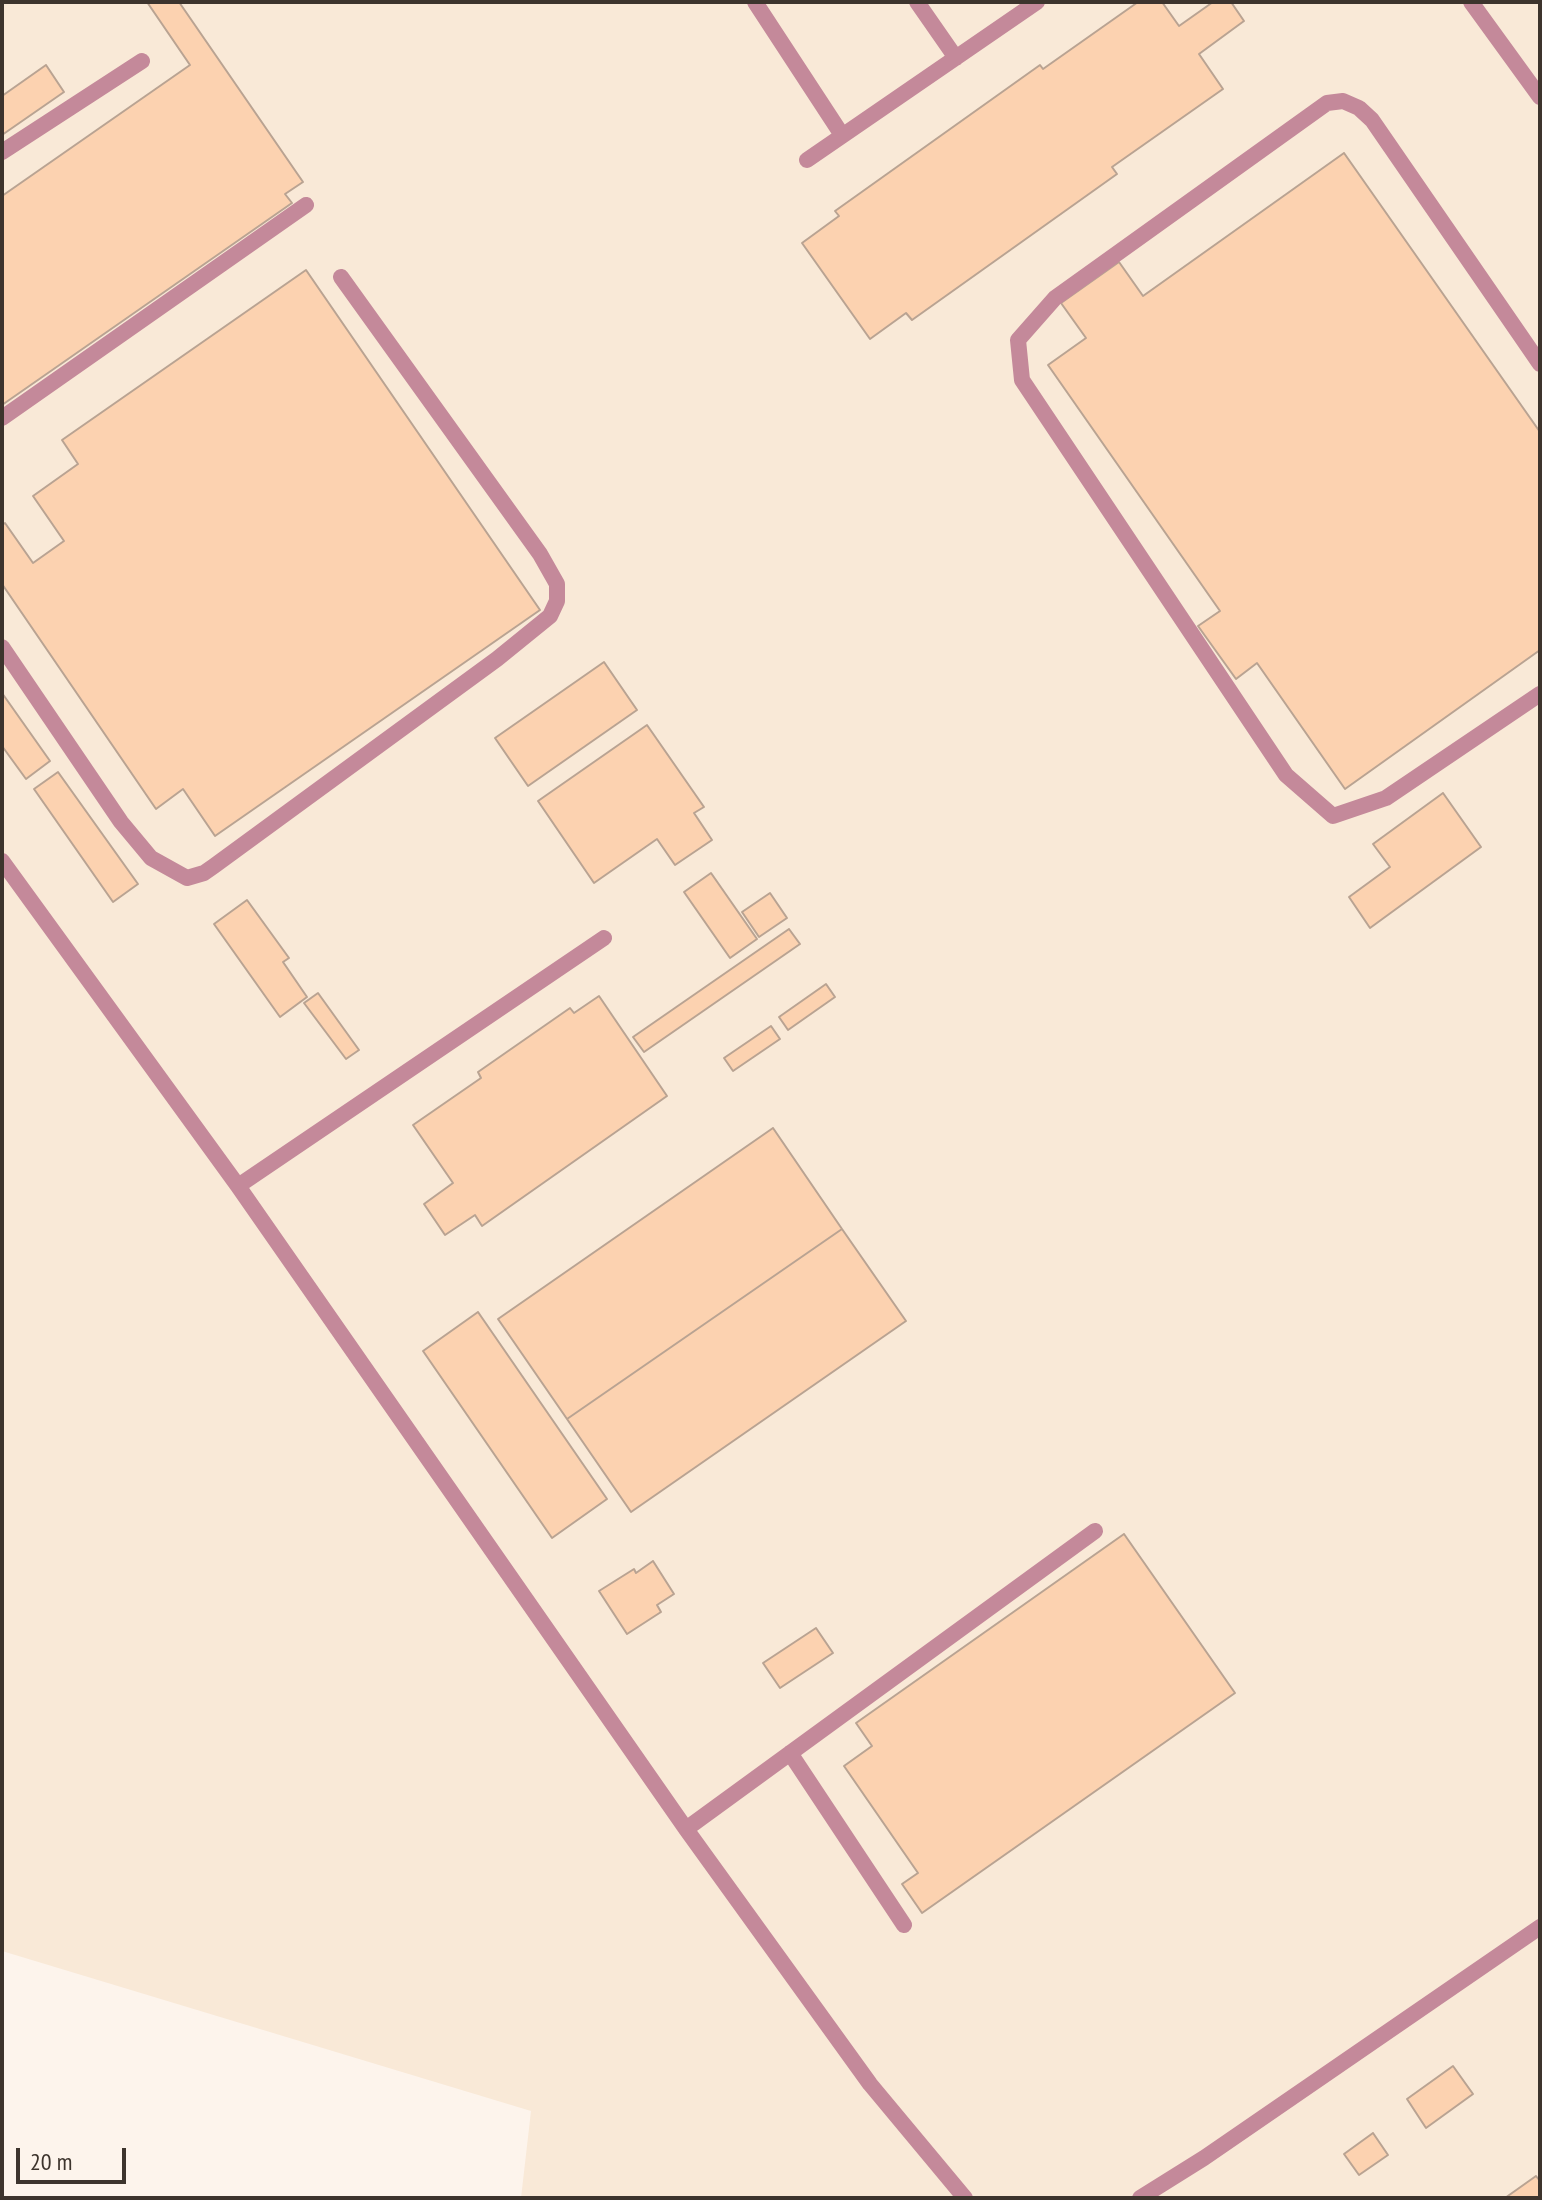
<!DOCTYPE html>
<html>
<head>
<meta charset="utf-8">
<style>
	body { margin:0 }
	#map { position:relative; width:1542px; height:2200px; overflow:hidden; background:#fdf4ec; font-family:"PT Sans Narrow",sans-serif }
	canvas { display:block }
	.frame { position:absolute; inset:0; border:4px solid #3d342d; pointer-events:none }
	.scale { position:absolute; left:16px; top:2148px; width:110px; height:36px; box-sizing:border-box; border:4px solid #3d342d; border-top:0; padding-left:10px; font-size:24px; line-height:28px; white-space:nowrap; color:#3d342d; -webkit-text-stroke:6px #fdf4ec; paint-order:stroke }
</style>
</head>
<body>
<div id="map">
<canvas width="1542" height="2200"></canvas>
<div class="frame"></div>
<div class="scale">20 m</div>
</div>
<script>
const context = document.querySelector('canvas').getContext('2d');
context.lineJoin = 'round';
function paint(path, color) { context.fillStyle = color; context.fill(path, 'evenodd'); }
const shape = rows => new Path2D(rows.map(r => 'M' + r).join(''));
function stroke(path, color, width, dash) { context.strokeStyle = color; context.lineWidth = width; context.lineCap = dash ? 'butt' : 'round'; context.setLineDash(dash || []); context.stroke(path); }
const industrial = shape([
	[2,2,1540,2,1540,2198,521,2198,531,2111,2,1951]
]);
const building = shape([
	[147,2,179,2,303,182,285,194,292,203,2,405,2,196,190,65,147,2],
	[1138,2,1162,2,1179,26,1213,2,1231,2,1244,21,1199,54,1223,89,1112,167,1117,174,912,320,906,313,870,339,802,243,839,216,835,211,1040,65,1043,69,1138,2],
	[46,65,64,92,2,135,2,96,46,65],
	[1344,153,1540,432,1540,650,1345,789,1257,663,1236,679,1198,626,1220,611,1048,365,1086,338,1061,303,1119,262,1143,296,1344,153],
	[306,270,540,610,215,836,183,789,156,809,2,584,2,525,5,523,33,563,64,541,33,496,78,464,62,440,306,270],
	[604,662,637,710,528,786,495,738,604,662],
	[2,693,50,761,26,779,2,746,2,693],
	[647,725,704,807,694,813,712,840,675,865,657,839,594,883,538,801,647,725],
	[58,772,138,884,113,902,34,789,58,772],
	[1443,793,1481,847,1370,928,1349,897,1390,867,1373,844,1443,793],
	[711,873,757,939,730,958,684,892,711,873],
	[770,893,787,918,759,937,742,912,770,893],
	[247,900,289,958,283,962,307,997,280,1017,214,924,247,900],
	[789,929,800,944,644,1052,633,1037,789,929],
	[826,984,835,997,788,1030,779,1017,826,984],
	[318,993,359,1050,346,1059,304,1003,318,993],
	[599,996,667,1096,482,1226,475,1215,445,1235,424,1204,453,1183,413,1125,481,1078,478,1072,570,1008,574,1013,599,996],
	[771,1026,780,1039,733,1071,724,1058,771,1026],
	[773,1128,842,1229,567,1419,498,1319,773,1128],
	[842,1229,906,1321,631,1512,567,1419,842,1229],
	[478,1312,607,1499,552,1538,423,1351,478,1312],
	[1124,1534,1235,1693,922,1913,902,1884,918,1873,844,1766,872,1746,856,1723,1124,1534],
	[653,1561,674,1594,657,1605,661,1612,627,1634,599,1591,634,1569,636,1573,653,1561],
	[816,1628,833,1653,780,1688,763,1663,816,1628],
	[1453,2066,1473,2094,1426,2128,1407,2099,1453,2066],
	[1373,2133,1388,2155,1359,2175,1344,2154,1373,2133],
	[1536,2176,1540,2181,1540,2198,1505,2198,1536,2176]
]);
const lane = shape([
	[755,2,842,135],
	[917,2,956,58],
	[1471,2,1540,97],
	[2,152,142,61],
	[807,160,1037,2],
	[1540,364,1372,120,1359,108,1343,101,1327,103,1055,298,1018,340,1022,380,1286,775,1333,816,1386,798,1540,694],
	[2,418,306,205],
	[2,647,121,822,151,858,187,878,204,873,214,866,497,659,550,616,557,601,557,584,540,554,341,277],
	[2,861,238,1186,686,1829,870,2084,965,2198],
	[238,1186,604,938],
	[790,1753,904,1925],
	[686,1829,1095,1531],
	[1140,2198,1204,2158,1540,1927]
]);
paint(industrial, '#f9e9d7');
paint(building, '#fcd2b0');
stroke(building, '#b9a392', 2);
stroke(lane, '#c4899a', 16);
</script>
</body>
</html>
